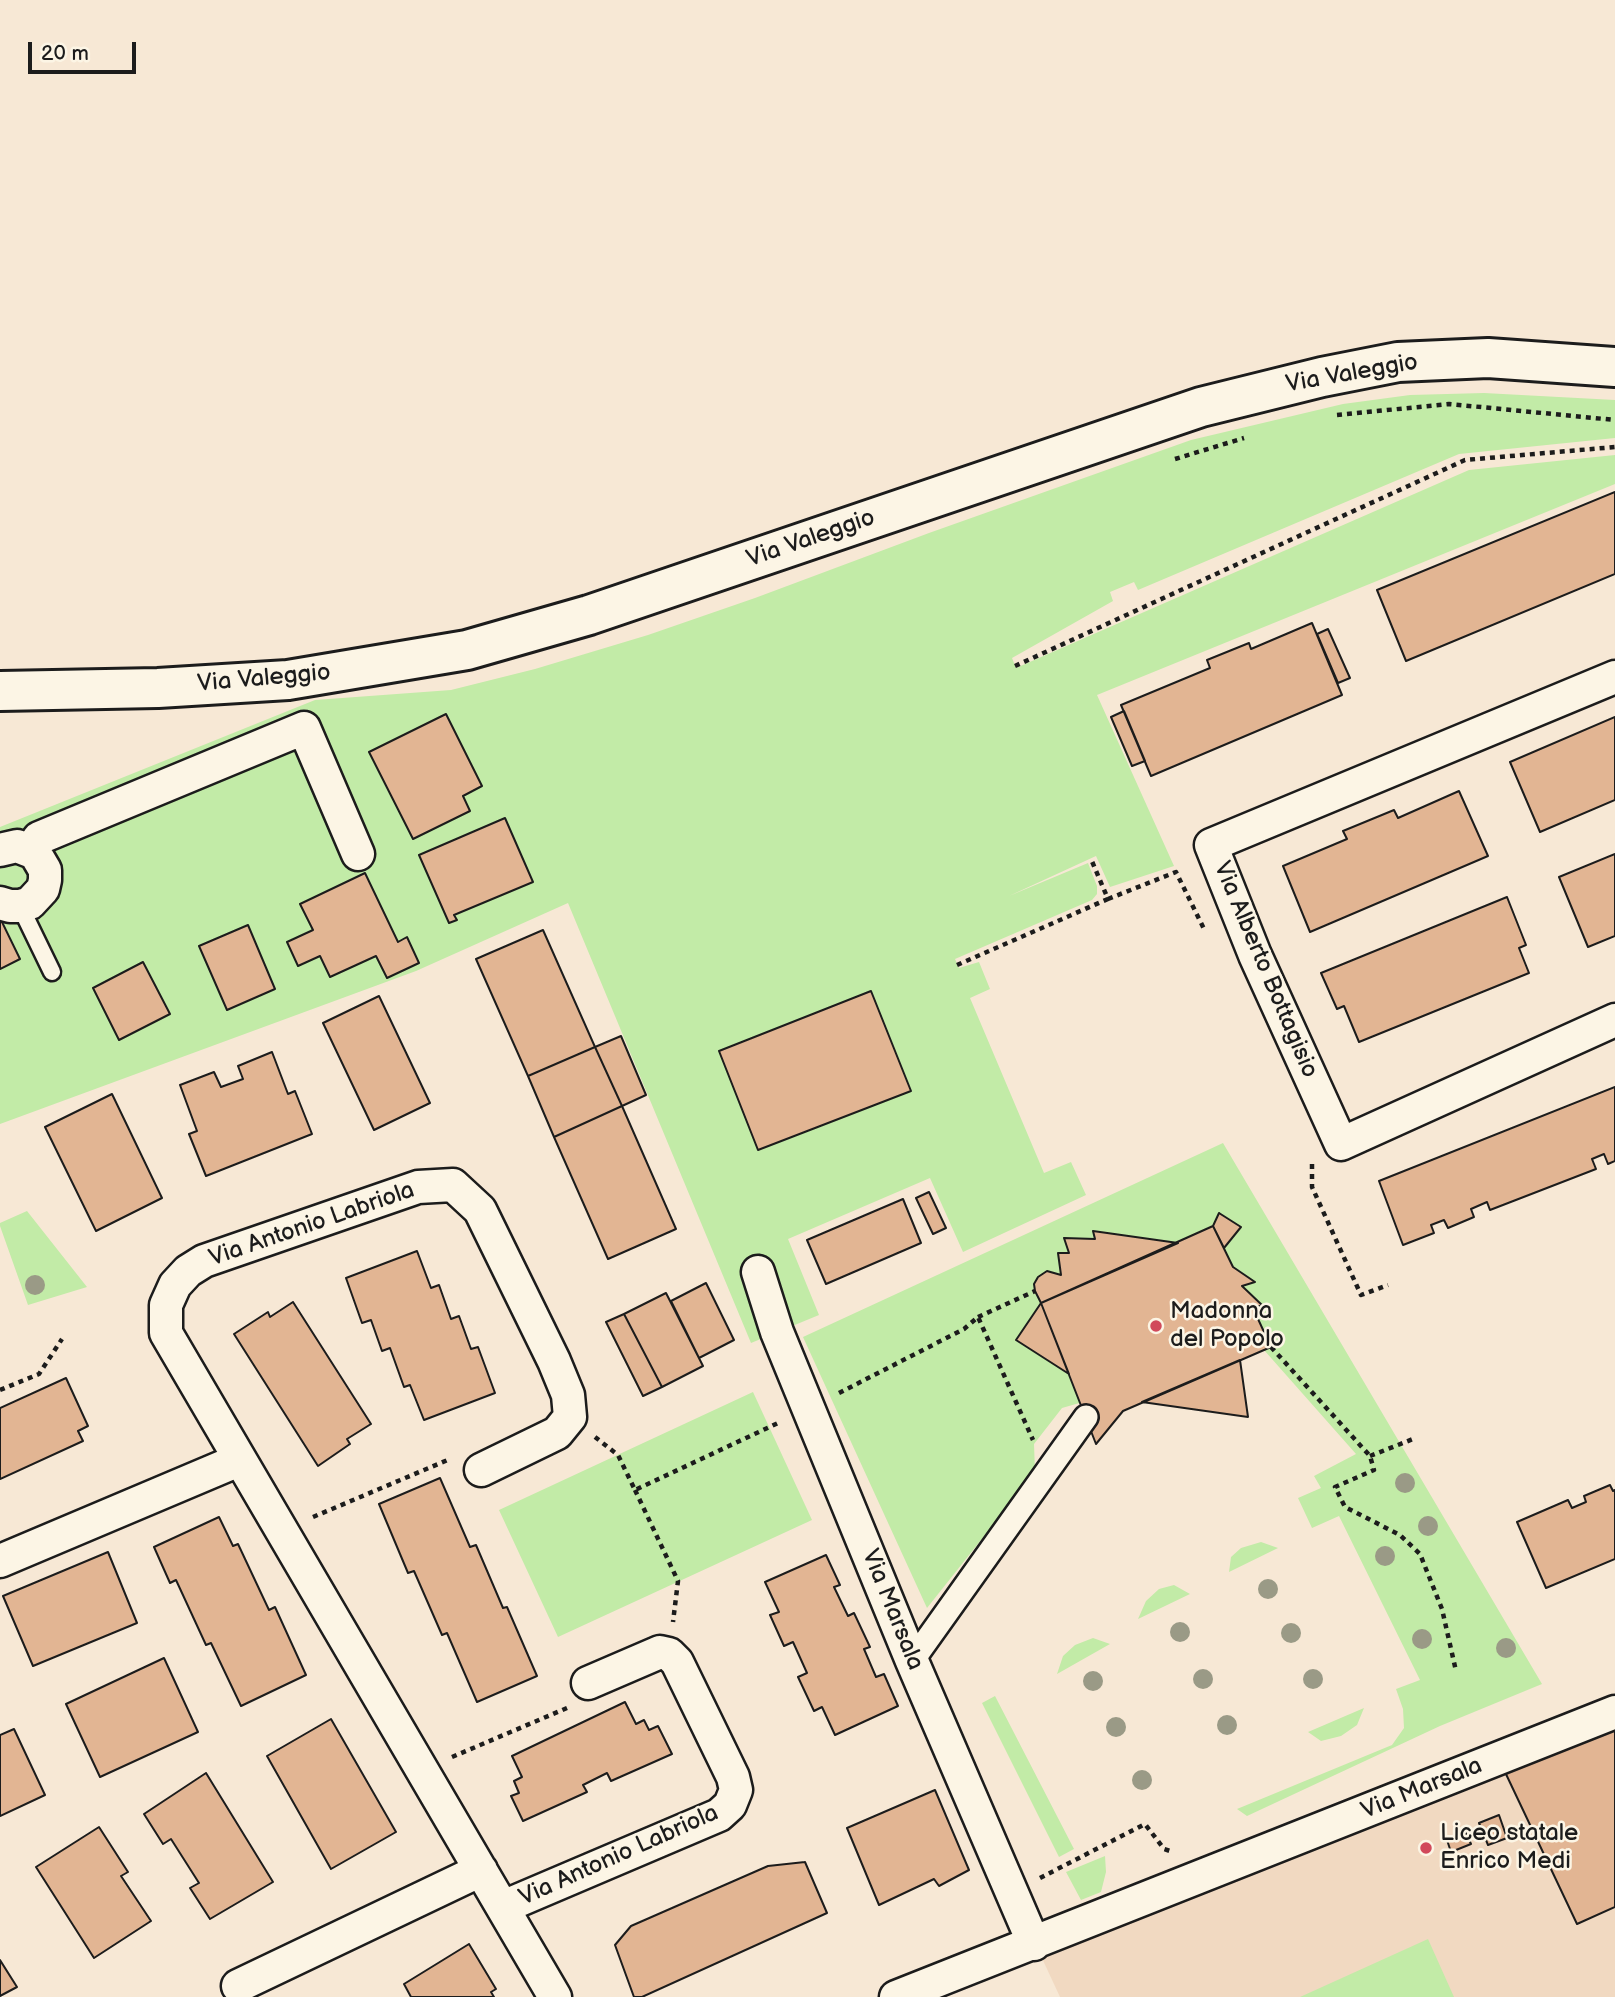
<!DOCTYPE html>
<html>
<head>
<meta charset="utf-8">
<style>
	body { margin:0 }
	#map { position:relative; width:1615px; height:1997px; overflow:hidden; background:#f7e8d5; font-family:"Balsamiq Sans",sans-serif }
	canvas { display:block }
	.scale { position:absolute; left:28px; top:42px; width:108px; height:32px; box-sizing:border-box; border:4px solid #1c1c1c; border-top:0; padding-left:9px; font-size:21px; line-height:24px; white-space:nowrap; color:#1c1c1c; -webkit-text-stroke:5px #fcf5e5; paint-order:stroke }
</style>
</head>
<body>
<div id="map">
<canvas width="1615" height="1997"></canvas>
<div class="scale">20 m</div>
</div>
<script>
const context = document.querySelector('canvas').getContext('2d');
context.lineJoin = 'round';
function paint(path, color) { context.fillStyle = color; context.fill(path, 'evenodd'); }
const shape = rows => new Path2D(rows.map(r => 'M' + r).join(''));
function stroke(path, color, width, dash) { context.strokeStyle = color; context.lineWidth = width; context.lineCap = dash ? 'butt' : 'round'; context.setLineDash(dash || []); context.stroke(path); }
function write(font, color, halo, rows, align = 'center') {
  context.font = font + ' "Balsamiq Sans",sans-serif'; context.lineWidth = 5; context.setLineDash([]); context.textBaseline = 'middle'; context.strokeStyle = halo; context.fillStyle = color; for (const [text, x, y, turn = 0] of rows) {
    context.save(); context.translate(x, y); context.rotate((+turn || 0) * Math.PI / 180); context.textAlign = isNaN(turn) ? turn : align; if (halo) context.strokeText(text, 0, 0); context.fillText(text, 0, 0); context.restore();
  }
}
const built = shape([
	[1615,1730,1615,1997,1060,1997,1040,1954]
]);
const green = shape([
	[1484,393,1615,400,1615,438,1459,454,1138,590,1134,582,1110,592,1113,601,1012,658,1016,668,1469,470,1615,455,1615,484,1097,695,1174,866,1110,887,1096,856,1009,896,1088,863,1097,886,1097,894,1092,900,955,959,959,968,979,962,990,989,970,998,1044,1173,1071,1162,1086,1195,963,1252,930,1178,788,1239,819,1315,751,1343,568,903,416,971,0,1124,0,827,315,700,451,690,535,669,648,635,755,598,929,533,1191,440,1343,404,1410,395],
	[1223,1143,1542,1684,1440,1726,1247,1816,1237,1809,1392,1745,1404,1728,1403,1709,1396,1689,1420,1680,1339,1516,1312,1528,1298,1498,1321,1488,1314,1476,1356,1454,1264,1350,1062,1408,1034,1444,1035,1472,927,1608,803,1337],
	[27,1211,87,1287,28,1305,0,1226,0,1223],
	[753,1392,812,1520,558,1637,499,1510],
	[1261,1542,1278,1548,1229,1572,1231,1557,1241,1548],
	[1174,1585,1190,1594,1138,1619,1146,1601,1159,1589],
	[1093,1638,1110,1644,1057,1674,1063,1656,1075,1645],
	[995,1696,1074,1849,1059,1857,982,1703],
	[1364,1708,1357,1725,1341,1736,1321,1741,1308,1732],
	[1105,1856,1106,1872,1101,1892,1081,1900,1066,1872],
	[1428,1939,1454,1997,1300,1997]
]);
const building = shape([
	[1615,492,1615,574,1406,661,1377,590,1615,492],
	[1312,623,1342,695,1151,776,1121,705,1210,668,1207,660,1249,643,1251,649,1312,623],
	[1328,629,1350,678,1338,683,1317,634,1328,629],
	[1124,711,1145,761,1132,766,1111,717,1124,711],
	[446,714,482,786,463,796,470,811,413,839,369,752,446,714],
	[1615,717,1615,800,1540,832,1510,762,1615,717],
	[1459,791,1488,856,1310,932,1283,866,1347,839,1343,831,1394,810,1398,818,1459,791],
	[505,818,533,882,454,915,457,920,449,923,419,855,505,818],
	[1615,854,1615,936,1588,947,1559,877,1615,854],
	[365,873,398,942,407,937,419,963,387,978,376,956,330,977,320,956,298,966,287,942,313,930,300,904,365,873],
	[1507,897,1526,945,1519,948,1529,973,1359,1042,1344,1006,1337,1009,1321,973,1507,897],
	[0,918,20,959,0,969,0,918],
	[248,925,275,989,227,1010,199,946,248,925],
	[543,930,595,1047,528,1076,476,959,543,930],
	[143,962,170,1014,119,1040,93,988,143,962],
	[871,991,911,1091,758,1150,719,1051,871,991],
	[379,996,430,1103,374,1130,323,1023,379,996],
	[621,1036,646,1095,622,1106,595,1047,621,1036],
	[595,1047,622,1106,554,1137,528,1076,595,1047],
	[272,1052,288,1094,295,1091,312,1134,206,1176,189,1134,197,1131,180,1085,214,1072,221,1087,243,1079,238,1066,272,1052],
	[1615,1087,1615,1161,1608,1164,1604,1154,1592,1159,1596,1169,1490,1210,1487,1202,1471,1209,1474,1217,1448,1228,1444,1220,1431,1225,1434,1233,1403,1245,1379,1181,1615,1087],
	[112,1094,162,1198,96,1231,45,1127,112,1094],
	[622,1106,676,1229,608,1259,554,1137,622,1106],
	[929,1192,946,1228,933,1234,916,1198,929,1192],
	[903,1199,921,1243,826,1284,807,1240,903,1199],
	[1219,1213,1241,1227,1224,1248,1213,1226,1219,1213],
	[1213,1226,1233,1267,1255,1282,1242,1286,1263,1306,1252,1306,1271,1347,1123,1411,1096,1444,1041,1303,1213,1226],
	[1093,1231,1178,1243,1041,1303,1035,1291,1034,1284,1038,1277,1047,1271,1061,1275,1058,1253,1069,1253,1064,1238,1095,1239,1093,1231],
	[417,1251,431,1288,439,1285,451,1319,459,1316,471,1349,478,1347,495,1393,424,1420,410,1385,404,1387,390,1348,382,1351,371,1320,362,1323,346,1278,417,1251],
	[706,1283,734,1340,699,1358,671,1301,706,1283],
	[666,1293,703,1366,662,1387,624,1314,666,1293],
	[293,1302,371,1424,347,1439,350,1444,318,1466,234,1334,268,1312,270,1317,293,1302],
	[1041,1303,1069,1374,1016,1340,1041,1303],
	[624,1314,662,1387,643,1396,606,1322,624,1314],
	[1240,1360,1248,1417,1142,1402,1240,1360],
	[66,1378,88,1426,78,1431,83,1441,0,1479,0,1408,66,1378],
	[440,1478,470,1547,476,1545,503,1608,507,1607,537,1676,477,1702,447,1633,442,1635,414,1571,408,1573,379,1504,440,1478],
	[1610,1485,1613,1491,1615,1490,1615,1559,1546,1588,1517,1522,1568,1500,1572,1508,1586,1502,1584,1496,1610,1485],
	[219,1517,233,1546,238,1544,269,1610,275,1607,306,1675,241,1706,211,1643,206,1645,176,1580,170,1583,154,1547,219,1517],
	[108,1552,137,1623,33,1666,3,1596,108,1552],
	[826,1555,840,1585,834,1587,848,1616,854,1613,870,1647,864,1649,876,1677,884,1674,898,1706,835,1735,822,1707,814,1711,798,1677,807,1673,793,1642,784,1646,770,1615,779,1612,765,1582,826,1555],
	[164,1658,198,1732,100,1777,66,1704,164,1658],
	[625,1702,636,1724,644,1720,649,1730,658,1726,672,1754,611,1781,607,1773,583,1785,587,1792,523,1821,511,1796,519,1793,514,1781,522,1777,512,1756,625,1702],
	[331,1719,396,1832,331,1869,267,1756,331,1719],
	[14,1729,45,1795,0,1816,0,1735,14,1729],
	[1615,1730,1615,1907,1577,1924,1505,1772,1615,1730],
	[206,1773,273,1882,210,1919,190,1888,199,1883,171,1839,163,1844,144,1814,206,1773],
	[935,1790,969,1870,939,1886,934,1879,879,1905,847,1828,935,1790],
	[1499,1815,1507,1838,1488,1845,1479,1823,1499,1815],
	[99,1827,128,1872,121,1876,151,1921,94,1958,36,1867,99,1827],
	[1466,1833,1471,1844,1451,1852,1447,1840,1466,1833],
	[805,1862,827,1913,642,1997,634,1997,615,1945,631,1926,768,1866,805,1862],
	[469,1944,496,1989,491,1992,494,1997,411,1997,404,1984,469,1944],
	[0,1960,17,1987,0,1996,0,1960]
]);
const path = shape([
	[1337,415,1449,404,1615,420],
	[1175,459,1244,438],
	[1015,666,1465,460,1615,447],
	[1108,899,1176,872,1205,931],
	[957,965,1108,899,1091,859],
	[1312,1164,1312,1187,1361,1295,1388,1285],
	[978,1317,1035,1291],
	[1271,1347,1370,1456,1374,1470,1335,1487,1345,1507,1400,1535,1420,1554,1442,1609,1456,1671],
	[0,1390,39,1374,62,1339],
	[839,1393,964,1329,978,1317,1033,1440],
	[595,1437,618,1455,635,1490,778,1423],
	[1370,1456,1413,1439],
	[635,1490,678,1581,673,1622],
	[313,1517,450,1459],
	[452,1757,567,1708],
	[1040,1878,1145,1824,1164,1849,1170,1851]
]);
const service = shape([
	[20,906,52,972]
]);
const pedestrian = shape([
	[912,1661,1086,1417]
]);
const minor = shape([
	[1615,677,1211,845,1255,955,1341,1144,1615,1020],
	[0,850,17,846,35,853,45,870,45,880,43,889,30,903,20,906,10,906,0,903],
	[31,851,39,838,304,728,358,854],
	[758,1272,777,1332,912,1661,1034,1944],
	[481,1470,557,1433,570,1417,568,1395,554,1361,480,1210,453,1185,418,1187,204,1261,188,1271,175,1285,166,1305,166,1333,555,1997],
	[0,1561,239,1460],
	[503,1907,719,1815,730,1805,736,1790,733,1777,677,1662,669,1654,660,1652,588,1683],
	[238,1986,481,1870],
	[896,1997,1615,1712]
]);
const secondary = shape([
	[0,691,158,688,288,680,467,650,589,615,1201,407,1322,377,1398,362,1488,358,1615,367]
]);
const trees = [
	[35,1285],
	[1405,1483],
	[1428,1526],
	[1385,1556],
	[1268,1589],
	[1180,1632],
	[1291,1633],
	[1422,1639],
	[1506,1648],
	[1203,1679],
	[1313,1679],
	[1093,1681],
	[1227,1725],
	[1116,1727],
	[1142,1780]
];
const markers = [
	[1156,1326,7,"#d1495b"],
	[1426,1848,7,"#d1495b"]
];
const streetNames = [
	["Via Valeggio",1352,374,-10],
	["Via Valeggio",811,539,-19],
	["Via Valeggio",264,679,-5],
	["Via Alberto Bottagisio",1265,970,67],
	["Via Antonio Labriola",312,1225,-19],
	["Via Marsala",892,1610,68],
	["Via Marsala",1422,1789,-22],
	["Via Antonio Labriola",619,1856,-24]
];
const poiNames = [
	["Madonna",1170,1312],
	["del Popolo",1170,1340],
	["Liceo statale",1440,1834],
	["Enrico Medi",1440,1862]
];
paint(built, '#f1d9c1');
paint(green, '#c2eba7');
paint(building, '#e2b593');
stroke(building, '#1c1c1c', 2);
stroke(service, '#1c1c1c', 21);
stroke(pedestrian, '#1c1c1c', 28);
stroke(minor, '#1c1c1c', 37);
stroke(secondary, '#1c1c1c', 44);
stroke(path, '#1c1c1c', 4.5, [5, 5]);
stroke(service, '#fcf5e5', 16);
stroke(pedestrian, '#fcf5e5', 23);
stroke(minor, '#fcf5e5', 32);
stroke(secondary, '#fcf5e5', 38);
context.fillStyle = '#9a9a86';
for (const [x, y] of trees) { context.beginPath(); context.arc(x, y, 10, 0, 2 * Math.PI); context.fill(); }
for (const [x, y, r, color] of markers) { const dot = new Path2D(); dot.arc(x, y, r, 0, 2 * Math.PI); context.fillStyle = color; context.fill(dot); stroke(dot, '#fcf5e5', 2.5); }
write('24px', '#1c1c1c', '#fcf5e5', streetNames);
write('24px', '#1c1c1c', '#fcf5e5', poiNames, 'left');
</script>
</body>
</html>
